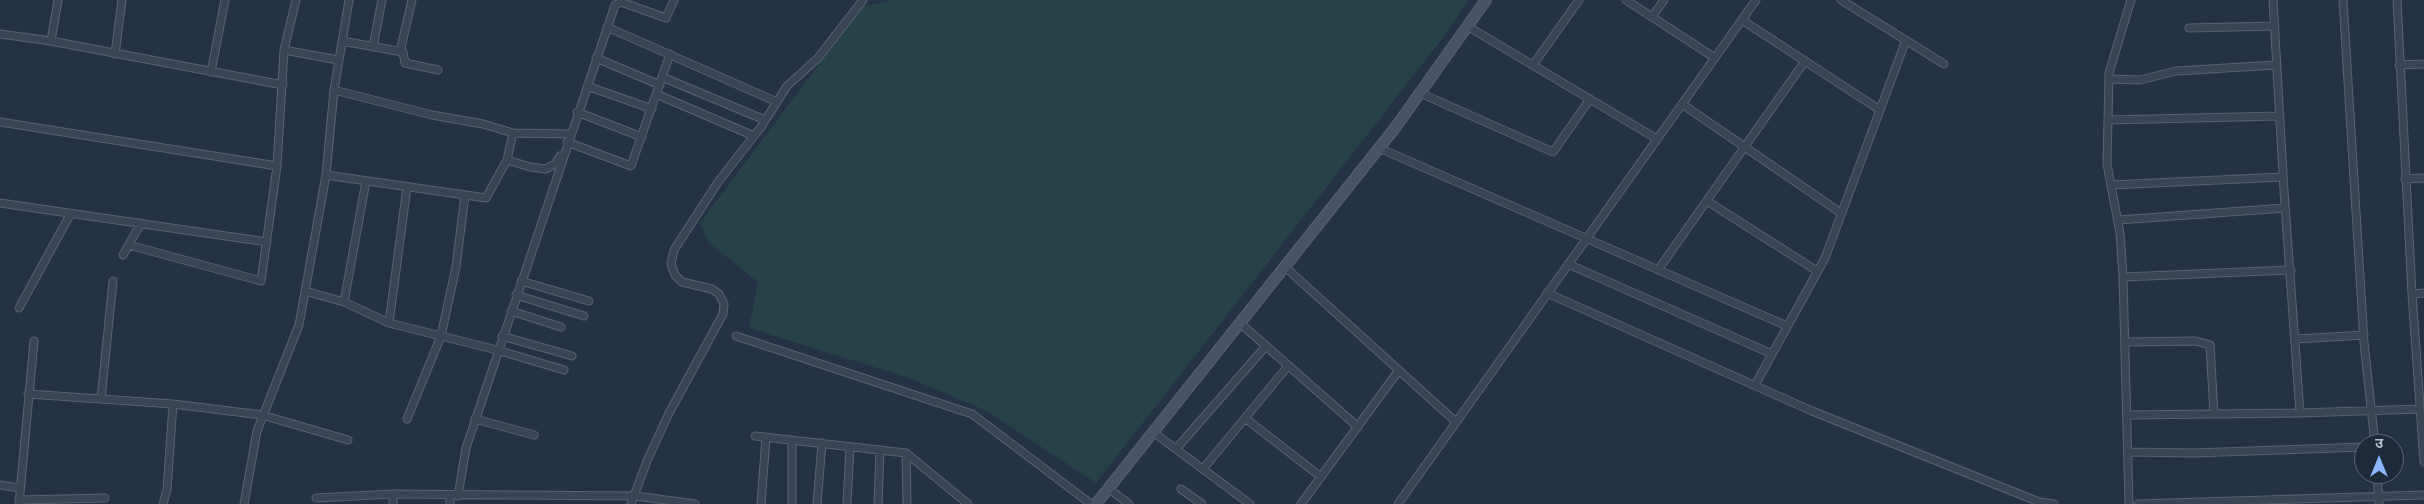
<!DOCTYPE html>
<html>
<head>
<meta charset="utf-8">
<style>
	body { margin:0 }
	#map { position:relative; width:2424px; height:504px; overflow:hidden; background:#253245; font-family:Overpass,"Noto Sans Devanagari",sans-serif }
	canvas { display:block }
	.north { position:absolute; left:2354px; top:434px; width:50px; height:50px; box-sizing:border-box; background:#1e293a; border:1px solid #5b6575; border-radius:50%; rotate:0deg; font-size:14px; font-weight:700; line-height:20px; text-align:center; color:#b7bfce }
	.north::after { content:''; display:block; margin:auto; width:18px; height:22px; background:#8bb5ff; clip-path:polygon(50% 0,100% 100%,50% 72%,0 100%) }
</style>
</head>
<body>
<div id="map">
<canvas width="2424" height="504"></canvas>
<div class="north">उ</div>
</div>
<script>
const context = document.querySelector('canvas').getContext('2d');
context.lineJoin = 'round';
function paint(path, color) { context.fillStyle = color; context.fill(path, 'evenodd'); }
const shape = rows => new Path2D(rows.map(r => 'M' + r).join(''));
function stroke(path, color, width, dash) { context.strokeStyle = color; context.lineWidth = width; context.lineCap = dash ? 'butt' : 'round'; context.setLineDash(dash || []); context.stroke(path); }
const green = shape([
	[892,0,1469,0,1445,35,1096,483,987,411,909,378,749,328,758,282,708,242,700,223,862,7]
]);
const street = shape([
	[1626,0,1715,58],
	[1841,0,1944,64],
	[2273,0,2284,191,2300,413],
	[2343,0,2364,342,2375,444],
	[2397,0,2412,294,2424,462],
	[1652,17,1664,0],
	[1742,20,1880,110],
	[1467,26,1657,139],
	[607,27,777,102],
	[2189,28,2275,26],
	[0,34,51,41,283,85],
	[51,41,58,0],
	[342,41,403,52,405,63,438,70],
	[373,47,382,0],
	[284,50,338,60],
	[400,52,412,0],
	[115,54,122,0],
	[596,58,660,85],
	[1533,65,1579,0],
	[2399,65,2424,64],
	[211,72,225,0],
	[662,77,765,120],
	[2109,79,2140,80,2176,71,2276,65],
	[587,86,652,109],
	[334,90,432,115,483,124,513,133,570,134],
	[1420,93,1553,152,1590,99],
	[656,94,754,136],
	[1682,104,1841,213],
	[577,112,642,137],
	[2108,120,2109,73,2131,0],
	[0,122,277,166],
	[567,142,631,166,670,54],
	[1379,148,1787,326],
	[507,160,513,133],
	[326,175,486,198,507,160,530,167,546,169,555,164,560,156],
	[2405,179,2424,178],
	[2111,185,2283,177],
	[1707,201,1817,271],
	[0,203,267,242],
	[2118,220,2285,208],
	[129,245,261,281,277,166,284,50,296,0],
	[123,255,141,223],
	[1568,264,1772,354],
	[1285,267,1456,422],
	[1658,270,1805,61],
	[2123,277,2291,270],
	[521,281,589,301],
	[305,291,344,302,366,181],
	[1547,293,1812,411,2039,502,2054,504],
	[2412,294,2424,293],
	[516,295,584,316],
	[344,302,389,323,497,350,564,370],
	[19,308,71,213],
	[511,311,561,327],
	[389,323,407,187],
	[1240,323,1358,427],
	[502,336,572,356],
	[736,336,972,414,1091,504],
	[2295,339,2364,335],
	[2125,342,2196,341,2210,345,2214,414],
	[1755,385,1825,258,1906,40],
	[28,394,173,404,262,415,348,440],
	[101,399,113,281],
	[2127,415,2300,413,2419,409],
	[1245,418,1321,477],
	[407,419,441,336,456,267,465,195],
	[475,419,534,435],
	[1153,432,1250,504],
	[755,436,906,453,968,504],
	[1176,449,1266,346],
	[2128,452,2194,453,2364,447],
	[906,453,907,504],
	[1203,469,1288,366],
	[2377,474,2379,504],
	[0,485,20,488],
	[1108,488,1129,504],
	[1181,489,1202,504],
	[450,496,450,504],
	[458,496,466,448,615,5,621,2,666,18,674,0],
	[316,498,393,494],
	[19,500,105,498],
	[19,504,34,341],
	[163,504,167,490,173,404],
	[244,504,257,431,299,325,326,175,334,90,349,0],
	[393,504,393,494,635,496,695,504],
	[631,504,647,461,669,413,723,314,724,304,719,294,712,289,682,282,675,275,671,264,674,250,718,182,761,127,787,86,818,58,863,0],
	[761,504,766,437],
	[792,504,792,440],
	[817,504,822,443],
	[847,504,850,447],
	[878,504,880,450],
	[1301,504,1399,370],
	[1398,504,1756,0],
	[2129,504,2123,277,2120,233,2107,164,2108,120,2280,116],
	[2138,504,2424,495]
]);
const secondary = shape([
	[1096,504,1395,128,1486,0]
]);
paint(green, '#274246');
stroke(street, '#586272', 9);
stroke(secondary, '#586272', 12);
stroke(street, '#3a4454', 7);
stroke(secondary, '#485367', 10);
</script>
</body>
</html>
